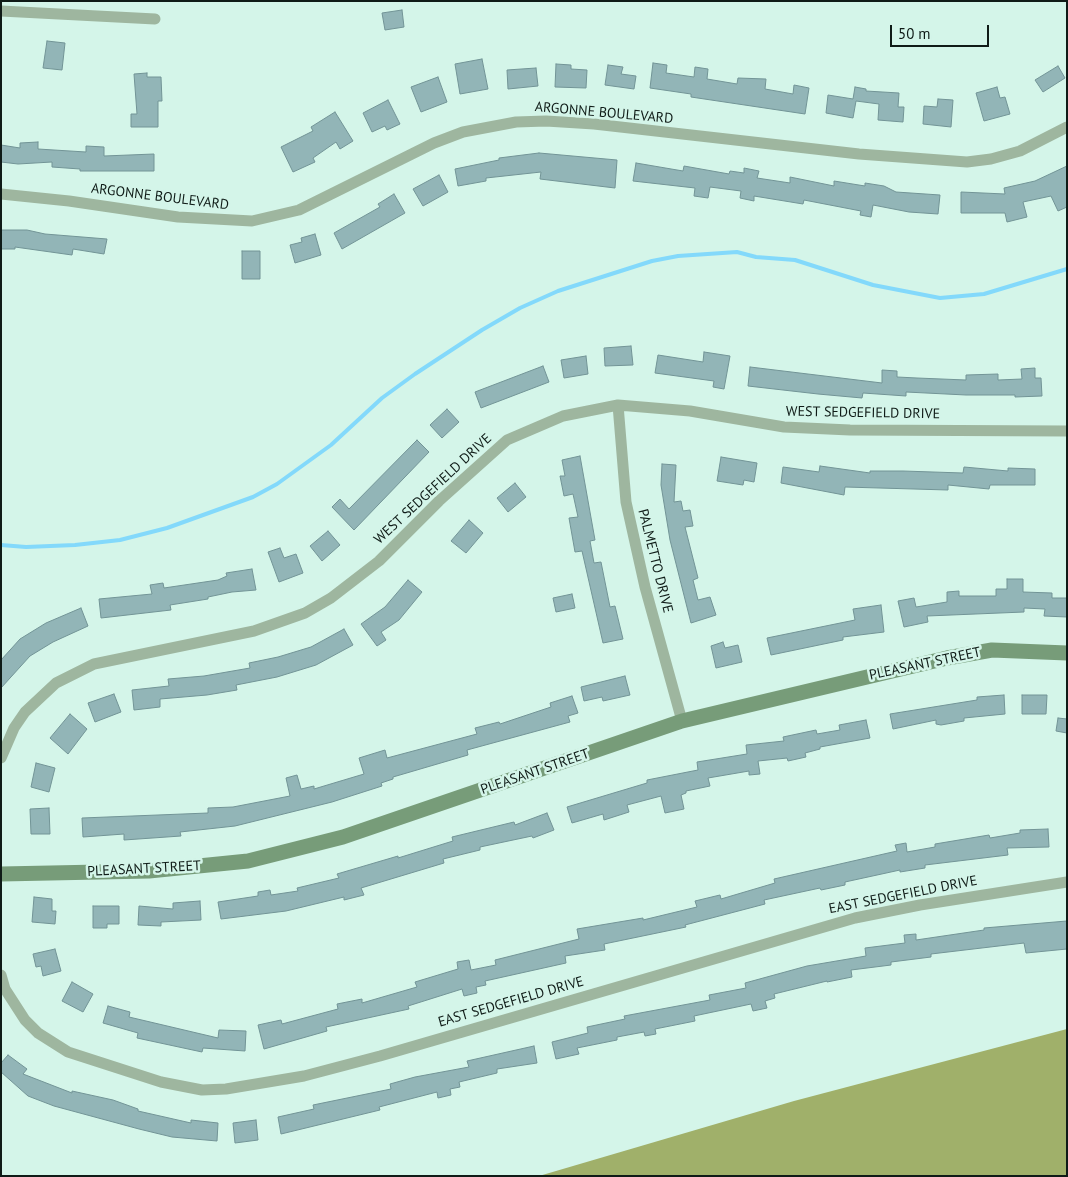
<!DOCTYPE html>
<html>
<head>
<meta charset="utf-8">
<style>
	body { margin:0 }
	#map { position:relative; width:1068px; height:1177px; overflow:hidden; background:#d4f5e9; font-family:"PT Sans",sans-serif }
	canvas { display:block }
	.frame { position:absolute; inset:0; border:2px solid #0f1b17; pointer-events:none }
	.scale { position:absolute; left:890px; top:25px; width:99px; height:22px; box-sizing:border-box; border:2px solid #0f1b17; border-top:0; padding-left:6px; font-size:15px; line-height:18px; white-space:nowrap; color:#0f1b17; -webkit-text-stroke:4px #d4f5e9; paint-order:stroke }
</style>
</head>
<body>
<div id="map">
<canvas width="1068" height="1177"></canvas>
<div class="frame"></div>
<div class="scale">50 m</div>
</div>
<script>
const context = document.querySelector('canvas').getContext('2d');
context.lineJoin = 'round';
function paint(path, color) { context.fillStyle = color; context.fill(path, 'evenodd'); }
const shape = rows => new Path2D(rows.map(r => 'M' + r).join(''));
function stroke(path, color, width, dash) { context.strokeStyle = color; context.lineWidth = width; context.lineCap = dash ? 'butt' : 'round'; context.setLineDash(dash || []); context.stroke(path); }
function write(font, color, halo, rows, align = 'center') {
  context.font = font + ' "PT Sans",sans-serif'; context.lineWidth = 5; context.setLineDash([]); context.textBaseline = 'middle'; context.strokeStyle = halo; context.fillStyle = color; for (const [text, x, y, turn = 0] of rows) {
    context.save(); context.translate(x, y); context.rotate((+turn || 0) * Math.PI / 180); context.textAlign = isNaN(turn) ? turn : align; if (halo) context.strokeText(text, 0, 0); context.fillText(text, 0, 0); context.restore();
  }
}
const forest = shape([
	[1067,1029,1067,1176,539,1176,794,1101]
]);
const stream = shape([
	[1,545,26,547,75,545,120,540,167,528,253,497,277,484,331,445,382,398,415,374,482,330,520,308,558,291,652,261,678,256,737,252,756,257,795,260,873,285,940,298,984,294,1067,269]
]);
const building = shape([
	[402,10,404,27,385,30,382,13,402,10],
	[47,41,65,43,62,70,43,68,47,41],
	[482,59,488,89,460,94,455,64,482,59],
	[653,63,667,65,666,73,694,77,695,67,708,69,707,79,737,84,738,78,766,79,765,89,793,94,794,85,809,88,805,114,691,97,691,94,650,88,653,63],
	[556,64,571,65,571,69,587,70,586,88,555,87,556,64],
	[608,65,623,67,621,74,636,76,634,89,605,85,608,65],
	[1058,66,1065,78,1043,92,1035,80,1058,66],
	[536,68,538,86,508,89,507,70,536,68],
	[147,73,147,77,161,77,162,101,158,101,158,127,131,127,131,114,137,114,134,74,147,73],
	[438,77,447,102,421,112,411,87,438,77],
	[855,87,866,89,866,91,899,93,898,107,904,107,903,122,878,120,879,104,856,101,853,118,826,113,828,95,853,99,855,87],
	[997,87,1000,98,1005,97,1010,114,984,121,976,93,997,87],
	[938,99,953,100,951,127,923,124,924,106,937,107,938,99],
	[388,100,400,124,387,130,385,126,372,132,363,113,388,100],
	[335,112,353,141,340,149,336,142,313,158,315,162,293,172,281,147,313,131,311,127,335,112],
	[38,142,38,149,86,152,86,146,104,147,104,156,154,154,154,171,80,171,80,169,52,167,52,162,18,164,1,162,1,145,20,148,20,143,38,142],
	[539,153,617,160,615,188,540,179,541,172,486,178,486,181,458,186,455,169,499,160,499,158,539,153],
	[636,163,683,171,684,166,729,174,730,171,744,173,744,168,759,171,757,178,790,183,790,177,834,186,834,181,865,186,865,183,884,186,896,192,940,195,938,214,909,212,873,205,871,217,860,215,861,211,804,200,803,204,754,196,754,201,740,198,741,191,710,187,708,198,694,196,695,188,633,181,636,163],
	[1067,166,1067,207,1058,211,1051,196,1023,202,1027,217,1007,222,1005,213,961,213,961,192,1005,194,1004,188,1035,181,1067,166],
	[439,175,448,192,423,206,413,189,439,175],
	[394,194,405,213,342,249,334,233,380,207,378,204,394,194],
	[1,230,27,230,45,234,107,239,104,254,73,249,72,255,15,247,15,249,1,249,1,230],
	[315,234,321,255,295,263,290,245,302,242,301,238,315,234],
	[242,251,260,251,260,279,242,279,242,251],
	[631,346,633,365,605,366,604,348,631,346],
	[704,352,730,356,724,389,713,387,714,381,655,373,658,355,703,362,704,352],
	[586,356,588,374,564,378,561,360,586,356],
	[543,366,549,382,481,408,475,392,543,366],
	[750,367,882,383,882,370,897,371,897,377,917,378,966,380,966,375,998,374,998,380,1022,379,1021,369,1035,368,1035,378,1041,378,1042,396,1015,397,1015,395,966,395,906,392,906,396,863,393,862,398,818,394,748,386,750,367],
	[447,409,459,422,442,438,430,425,447,409],
	[417,440,429,452,354,530,332,507,340,499,349,509,417,440],
	[580,456,595,540,590,541,594,563,601,562,610,607,615,606,623,639,603,643,582,551,575,552,569,518,578,517,573,494,564,496,560,476,565,476,562,460,580,456],
	[721,457,757,463,754,482,744,480,743,485,717,481,721,457],
	[662,464,676,465,674,502,681,501,683,511,690,510,693,526,685,527,698,578,693,580,698,600,710,597,716,615,691,623,670,540,661,485,662,464],
	[820,466,870,473,870,471,903,471,963,473,964,467,1008,471,1008,468,1035,469,1035,485,990,485,989,489,948,485,948,490,845,487,844,495,781,483,783,467,819,472,820,466],
	[515,483,526,497,508,512,497,498,515,483],
	[469,520,483,533,466,553,451,541,469,520],
	[328,531,340,545,322,561,310,546,328,531],
	[280,548,284,558,296,554,303,573,279,582,268,552,280,548],
	[252,569,256,590,232,592,208,597,208,599,170,605,171,610,101,618,99,599,152,594,150,585,163,583,164,588,218,580,227,576,226,573,252,569],
	[1007,579,1023,579,1023,592,1052,593,1052,598,1067,598,1067,617,1044,616,1045,609,1024,608,1024,612,927,616,928,622,904,627,898,601,914,598,916,607,947,602,947,592,959,591,959,596,996,596,996,589,1007,589,1007,579],
	[408,580,422,592,399,620,381,632,386,640,377,646,361,624,385,607,408,580],
	[572,594,575,608,556,612,553,598,572,594],
	[881,605,884,632,843,637,843,640,771,655,767,638,855,620,853,609,881,605],
	[81,608,88,626,53,642,30,656,1,688,1,660,20,639,46,623,81,608],
	[344,629,353,645,316,665,277,677,236,685,237,690,207,695,160,699,160,707,134,710,132,690,169,686,168,679,204,676,250,668,249,663,278,657,311,647,344,629],
	[723,642,725,648,738,645,742,662,716,668,711,646,723,642],
	[625,676,630,695,603,701,602,697,584,701,581,687,625,676],
	[114,694,121,712,95,722,88,703,114,694],
	[1004,695,1005,714,964,718,964,721,941,725,936,724,936,720,893,729,890,714,977,700,977,697,1004,695],
	[1022,695,1047,695,1046,714,1022,714,1022,695],
	[572,696,578,713,568,716,570,722,467,750,468,755,393,777,393,779,381,783,382,786,332,802,235,826,180,832,181,836,124,840,124,834,83,837,82,818,208,813,208,808,233,807,290,796,286,778,297,775,301,789,314,786,314,789,364,774,359,758,385,750,387,758,477,734,475,728,499,722,500,724,551,707,550,703,572,696],
	[70,714,87,729,68,754,50,738,70,714],
	[1058,718,1067,719,1067,733,1056,731,1058,718],
	[866,720,870,738,820,747,820,749,805,753,806,757,788,761,787,758,758,761,760,774,749,775,749,771,708,778,710,786,686,791,686,793,681,795,684,809,665,813,661,796,627,805,629,812,604,820,603,814,572,823,567,807,647,783,647,780,698,770,697,762,747,754,746,745,784,741,783,737,816,730,817,734,840,730,839,725,866,720],
	[36,763,55,768,49,792,31,787,36,763],
	[49,808,50,834,31,834,30,809,49,808],
	[547,813,554,830,533,838,532,836,480,847,480,850,443,859,444,863,361,888,364,895,344,900,344,897,286,911,221,919,218,902,258,896,258,892,270,890,271,895,298,891,297,888,339,878,337,874,398,856,398,858,453,841,452,837,514,822,515,825,547,813],
	[1048,829,1049,847,1007,848,1008,855,925,865,925,868,900,872,900,870,845,882,845,885,821,890,820,888,764,900,765,904,685,925,686,927,604,944,605,950,565,956,566,963,485,981,486,985,476,987,477,993,464,996,462,989,408,1006,409,1009,326,1027,327,1031,264,1049,258,1025,281,1020,282,1024,338,1009,337,1004,362,999,362,1003,417,987,415,982,458,969,457,962,469,960,471,970,496,965,495,960,579,939,577,929,643,918,643,920,697,907,695,901,720,895,721,899,775,883,774,879,897,851,895,845,906,843,907,852,935,847,935,844,989,835,990,838,1020,833,1020,830,1048,829],
	[34,897,52,899,52,911,56,911,55,924,32,922,34,897],
	[200,901,201,920,161,922,161,926,138,925,139,906,173,909,173,903,200,901],
	[93,906,119,906,119,924,107,924,107,928,93,928,93,906],
	[1067,921,1067,949,1026,953,1024,943,931,954,931,957,891,962,891,965,851,970,852,977,827,982,827,981,774,994,775,998,765,1001,767,1008,753,1011,751,1004,694,1016,695,1021,655,1029,656,1034,645,1036,644,1032,617,1037,617,1040,577,1048,579,1054,556,1059,552,1042,588,1033,587,1027,625,1019,624,1016,710,1000,709,995,746,988,745,983,807,966,866,956,865,948,905,943,904,935,916,934,916,940,984,930,984,928,1067,921],
	[55,949,61,971,43,976,41,966,36,967,33,954,55,949],
	[72,982,93,994,83,1012,62,1001,72,982],
	[108,1006,130,1012,129,1017,218,1038,219,1030,246,1031,245,1051,203,1048,202,1052,137,1038,138,1033,103,1023,108,1006],
	[534,1046,537,1063,497,1069,497,1073,459,1082,460,1087,450,1089,451,1095,438,1098,437,1092,379,1107,380,1110,281,1134,278,1117,314,1109,313,1105,391,1089,390,1084,415,1077,469,1067,467,1061,534,1046],
	[8,1055,27,1069,23,1074,72,1093,72,1091,113,1100,138,1109,138,1111,191,1123,191,1120,218,1123,217,1141,172,1137,139,1129,54,1106,28,1096,1,1072,1,1063,8,1055],
	[256,1120,258,1140,235,1143,233,1123,256,1120]
]);
const street = shape([
	[1,11,155,19],
	[1,194,69,201,178,217,252,221,299,210,434,143,463,132,516,122,546,121,594,124,859,154,967,162,991,159,1020,151,1067,127],
	[618,405,626,502,645,587,682,721],
	[1,758,14,728,25,712,56,683,94,664,254,631,305,613,331,598,379,561,439,501,507,440,563,416,618,405,690,411,784,427,850,430,1067,431],
	[1,975,5,989,25,1020,38,1033,68,1052,161,1082,202,1090,226,1089,304,1076,380,1056,855,918,920,905,1067,882]
]);
const secondary = shape([
	[1,874,149,871,248,861,343,837,682,721,947,658,992,650,1067,653]
]);
const streetNames = [
	["ARGONNE BOULEVARD",604,113,5],
	["ARGONNE BOULEVARD",160,197,7],
	["WEST SEDGEFIELD DRIVE",863,413,1],
	["WEST SEDGEFIELD DRIVE",433,489,-43],
	["PALMETTO DRIVE",655,561,76],
	["PLEASANT STREET",925,664,-12],
	["PLEASANT STREET",535,772,-19],
	["PLEASANT STREET",144,869,-3],
	["EAST SEDGEFIELD DRIVE",903,895,-11],
	["EAST SEDGEFIELD DRIVE",511,1002,-16]
];
paint(forest, '#a0b06a');
stroke(stream, '#83d9fb', 4);
paint(building, '#92b5b7');
stroke(building, '#729496', 1);
stroke(street, '#9eb69f', 11);
stroke(secondary, '#779c79', 15);
write('14px', '#0f1b17', '#d4f5e9', streetNames);
</script>
</body>
</html>
